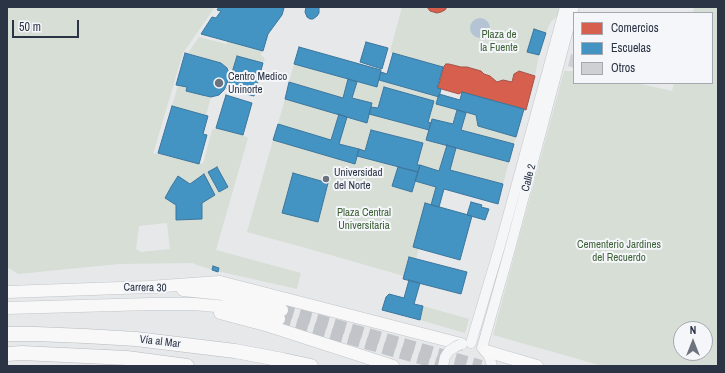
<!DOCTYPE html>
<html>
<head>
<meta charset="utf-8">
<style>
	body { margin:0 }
	#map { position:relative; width:725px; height:373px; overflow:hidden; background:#e6e8ea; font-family:"Archivo Narrow",sans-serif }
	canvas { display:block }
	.frame { position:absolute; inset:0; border:8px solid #2b3445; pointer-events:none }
	.legend { position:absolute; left:573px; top:12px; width:140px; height:72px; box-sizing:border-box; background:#f4f6f9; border:1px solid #a4a8b1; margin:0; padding:5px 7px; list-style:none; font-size:12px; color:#2b3445 }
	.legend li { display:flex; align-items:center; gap:8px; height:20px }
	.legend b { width:20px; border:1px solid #a4a8b1 }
	.north { position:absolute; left:673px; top:321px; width:40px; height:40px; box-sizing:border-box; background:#f4f6f9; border:1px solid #a4a8b1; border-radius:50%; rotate:0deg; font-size:11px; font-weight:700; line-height:16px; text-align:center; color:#2b3445 }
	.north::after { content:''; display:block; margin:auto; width:14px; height:18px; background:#6c737f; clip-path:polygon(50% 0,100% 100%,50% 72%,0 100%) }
	.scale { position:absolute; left:12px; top:20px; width:67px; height:18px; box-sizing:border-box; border:2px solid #2b3445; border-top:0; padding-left:5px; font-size:12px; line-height:14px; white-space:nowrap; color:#2b3445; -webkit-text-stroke:3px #f4f6f9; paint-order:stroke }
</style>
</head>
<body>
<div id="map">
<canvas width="725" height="373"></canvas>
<div class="frame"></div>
<ul class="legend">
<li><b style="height:11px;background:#d6604d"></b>Comercios</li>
<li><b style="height:11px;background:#4393c3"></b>Escuelas</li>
<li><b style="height:11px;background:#ced0d3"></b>Otros</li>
</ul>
<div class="north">N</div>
<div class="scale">50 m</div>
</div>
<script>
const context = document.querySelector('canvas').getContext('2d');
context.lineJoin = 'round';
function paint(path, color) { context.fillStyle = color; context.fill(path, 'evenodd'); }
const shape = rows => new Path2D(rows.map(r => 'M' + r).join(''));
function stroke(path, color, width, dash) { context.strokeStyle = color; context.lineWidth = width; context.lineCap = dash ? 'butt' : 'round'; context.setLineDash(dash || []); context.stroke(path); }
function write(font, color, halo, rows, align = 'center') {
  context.font = font + ' "Archivo Narrow",sans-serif'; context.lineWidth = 4; context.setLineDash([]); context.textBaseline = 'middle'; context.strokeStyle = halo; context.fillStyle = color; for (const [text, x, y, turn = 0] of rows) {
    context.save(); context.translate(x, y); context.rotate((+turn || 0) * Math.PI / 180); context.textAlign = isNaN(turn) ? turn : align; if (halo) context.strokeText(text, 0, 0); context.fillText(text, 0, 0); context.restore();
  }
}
const green = shape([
	[7,7,215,7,183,53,153,154,158,153,203,164,212,130,216,128,243,135,248,138,216,250,301,273,297,289,222,272,218,272,219,268,213,266,212,270,192,263,119,264,18,274,7,267],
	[217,167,228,187,219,192,208,173],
	[204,175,202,203,202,219,177,220,176,205,165,198,178,176,190,184],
	[167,223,170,249,141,252,136,249,139,226],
	[402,7,427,7,430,11,437,13,442,12,445,10,447,7,563,7,560,13,551,22,548,27,539,55,535,76,519,71,516,72,514,74,512,82,503,80,497,82,490,76,484,74,481,71,467,67,461,67,449,64,446,64,443,67,390,52],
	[694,7,718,7,718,366,603,366,493,335,564,71,574,71,574,83,637,83,672,91,674,83,712,83,712,13,693,13],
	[681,329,705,329,705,353,681,353],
	[199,37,226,44,228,41,262,50,261,55,265,59,263,63,237,56,233,70,227,68,221,63,188,53],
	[294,64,348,79,343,98,289,82],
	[379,80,439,97,436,104,457,110,453,124,432,119,431,123,428,122,434,101,384,87,378,108,371,107,372,103,352,98,357,82,376,87],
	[178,85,187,87,186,91,211,97,206,115,172,106],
	[285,99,339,114,331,140,278,124],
	[466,113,476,115,478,126,516,137,514,144,461,130],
	[369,114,429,130,447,145,439,171,417,165,423,143,371,130,365,151,339,144,347,117,367,123],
	[273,140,355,164,357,156,398,167,393,186,412,192,415,181,436,187,416,259,409,258,404,276,306,248,247,232],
	[293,173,328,183,318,222,282,213],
	[456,148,509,162,503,184,450,170],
	[423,306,469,319,465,333,420,320]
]);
const water = shape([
	'470 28a10 10 0 1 1 20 0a10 10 0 1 1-20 0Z'
]);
const shops = shape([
	[427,7,447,7,445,10,441,12,437,13,430,11,427,7],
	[446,64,449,64,461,67,467,67,481,71,484,74,490,76,497,82,503,80,512,82,514,74,519,71,535,76,526,110,462,92,459,94,438,88,444,66,446,64]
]);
const schools = shape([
	[219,7,281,7,284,8,282,15,268,34,263,51,201,34,212,17,216,18,221,11,217,10,219,7],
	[306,7,319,7,319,13,317,16,313,19,310,19,307,17,305,12,306,7],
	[534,29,546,33,539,55,527,52,534,29],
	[366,42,388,48,382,69,360,62,366,42],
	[299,47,381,70,377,87,294,64,299,47],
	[185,53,221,63,227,68,229,73,227,84,224,90,219,95,211,97,202,95,186,91,187,87,176,85,185,53],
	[393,53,443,67,437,88,441,89,439,97,379,80,381,72,387,74,393,53],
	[237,56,263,63,254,96,227,89,237,56],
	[348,79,357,82,352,98,372,103,367,123,285,99,289,82,343,98,348,79],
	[384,87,434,101,428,122,431,123,429,130,369,114,371,107,378,108,384,87],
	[462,92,524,109,516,137,478,126,476,115,436,104,439,94,460,100,462,92],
	[226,95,252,103,243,135,216,128,226,95],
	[172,106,208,116,203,134,207,135,199,164,158,153,172,106],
	[457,110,466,113,461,130,514,144,509,162,426,140,432,119,453,124,457,110],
	[339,114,347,117,339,144,359,149,355,164,273,140,278,124,331,140,339,114],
	[371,130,423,143,417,165,420,165,418,172,357,156,359,149,365,151,371,130],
	[447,145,456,148,450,170,503,184,498,204,444,189,439,207,431,205,436,187,415,181,420,165,439,171,447,145],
	[217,167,228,187,219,192,208,172,217,167],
	[398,167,418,172,412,192,392,186,398,167],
	[293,173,328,183,318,222,282,213,293,173],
	[204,174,215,195,202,203,202,219,176,220,176,205,165,198,171,187,178,176,190,184,204,174],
	[471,202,482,205,481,207,489,209,485,220,467,215,471,202],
	[425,203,472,216,460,260,413,247,425,203],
	[409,257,467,272,461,294,403,279,409,257],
	[213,266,219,268,218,272,212,270,213,266],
	[409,280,420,283,414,304,423,306,420,320,382,310,386,297,389,294,404,298,409,280]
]);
const building = shape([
	[571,54,574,55,574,68,568,66]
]);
const majorTunnel = shape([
	[282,310,481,366],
	[279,319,448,366]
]);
const minor = shape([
	[471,343,501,242,565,7],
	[482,348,511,245,574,7],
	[483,349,487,353,490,359,492,366]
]);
const major = shape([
	[149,287,220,282,461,344],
	[183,290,222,294,282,310],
	[7,292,149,287,157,287],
	[7,308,151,304,194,304,227,307,246,310,279,319],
	[220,313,269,326,393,366],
	[486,351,537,366]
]);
const highway = shape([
	[7,334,36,334,85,336,136,339,235,351,283,360,311,366],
	[7,354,22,353,127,358,187,366]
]);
const minorBridge = shape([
	[443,366,445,357,449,351,455,347,461,344]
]);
const markers = [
	[219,83,5,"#6c737f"],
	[326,179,4,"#6c737f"]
];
const parkNames = [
	["Plaza de",499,35],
	["la Fuente",499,48],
	["Plaza Central",364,213],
	["Universitaria",364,226],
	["Cementerio Jardines",619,245],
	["del Recuerdo",619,258]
];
const poiNames = [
	["Centro Medico",228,77],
	["Uninorte",228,90],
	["Universidad",334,173],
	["del Norte",334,186]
];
const streetNames = [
	["Calle 2",529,178,-75],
	["Carrera 30",145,288,1],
	["Vía al Mar",160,342,7]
];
paint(green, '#d6ded6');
paint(water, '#b4c4d5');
paint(shops, '#d6604d');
stroke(shops, '#a3534b', 1);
paint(schools, '#4393c3');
stroke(schools, '#3c769d', 1);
paint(building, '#ced0d3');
stroke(majorTunnel, '#c1c4c9', 12, [12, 6]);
stroke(minor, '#c4c6c8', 11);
stroke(major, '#c2c5c8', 13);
stroke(highway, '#b8bbbf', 15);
stroke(minor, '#f5f6f7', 10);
stroke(major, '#f8f8f8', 12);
stroke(highway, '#f8f8f8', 14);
stroke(minorBridge, '#c4c6c8', 11, []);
stroke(minorBridge, '#f5f6f7', 10);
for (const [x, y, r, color] of markers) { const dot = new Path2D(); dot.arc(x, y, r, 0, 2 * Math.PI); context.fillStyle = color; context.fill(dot); stroke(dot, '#f4f6f9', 1.5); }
write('11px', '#3f6138', '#f4f6f9', parkNames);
write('11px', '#2b3445', '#f4f6f9', poiNames, 'left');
write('11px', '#2b3445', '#f4f6f9', streetNames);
</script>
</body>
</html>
